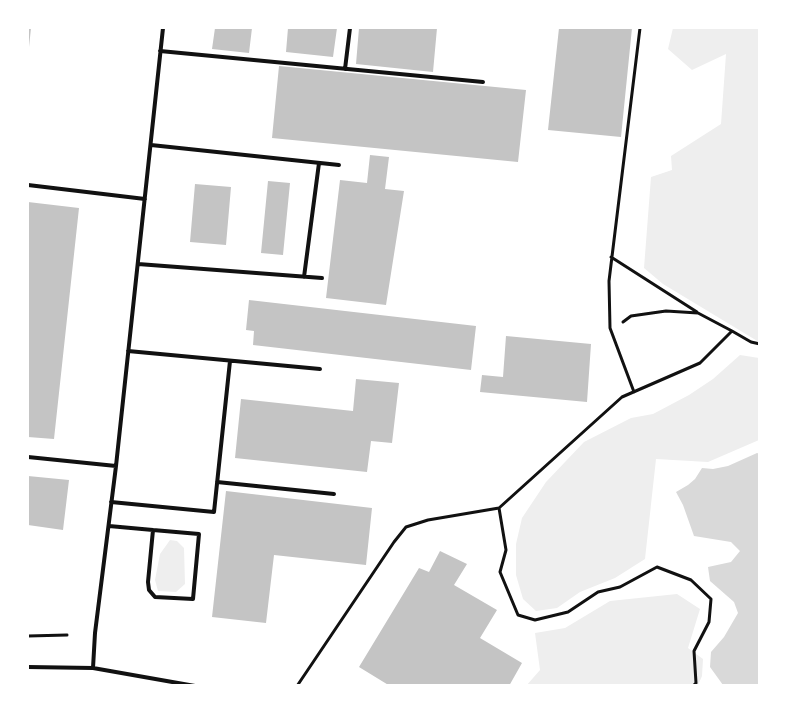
<!DOCTYPE html>
<html>
<head>
<meta charset="utf-8">
<style>
	body { margin:0 }
	#map { position:relative; width:787px; height:713px; overflow:hidden; background:#fff; font-family:Signika,sans-serif }
	canvas { display:block }
	.frame { position:absolute; inset:0; border:29px solid #fff; pointer-events:none }
</style>
</head>
<body>
<div id="map">
<canvas width="787" height="713"></canvas>
<div class="frame"></div>
</div>
<script>
const context = document.querySelector('canvas').getContext('2d');
context.lineJoin = 'round';
function paint(path, color) { context.fillStyle = color; context.fill(path, 'evenodd'); }
const shape = rows => new Path2D(rows.map(r => 'M' + r).join(''));
function stroke(path, color, width, dash) { context.strokeStyle = color; context.lineWidth = width; context.lineCap = dash ? 'butt' : 'round'; context.setLineDash(dash || []); context.stroke(path); }
const green = shape([
	[673,28,759,28,759,342,663,284,644,268,651,177,672,170,671,156,721,124,726,54,692,70,668,49],
	[740,355,759,358,759,440,708,462,656,459,645,559,615,578,580,592,557,608,536,611,523,599,516,575,516,544,522,518,546,482,584,442,631,418,653,414,689,395,713,379],
	[170,540,177,541,184,548,185,584,176,592,158,591,155,580,160,554],
	[677,594,700,609,688,648,703,659,702,676,698,685,526,686,540,670,535,633,565,628,610,601]
]);
const water = shape([
	[757,453,760,454,759,685,723,685,710,667,711,652,724,637,738,613,734,602,710,581,708,567,731,562,740,551,731,542,694,536,683,505,676,492,688,485,695,479,702,468,713,469,728,466]
]);
const building = shape([
	[28,28,31,28,29,47,28,47],
	[215,28,252,28,249,53,212,49],
	[288,28,337,28,333,57,286,52],
	[359,28,437,28,433,72,356,64],
	[559,28,632,28,621,137,548,130],
	[279,66,526,90,518,162,272,138],
	[370,155,389,157,385,189,404,191,386,305,326,298,340,180,367,183],
	[268,181,290,183,283,255,261,253],
	[195,184,231,187,226,245,190,242],
	[28,202,79,208,54,439,28,437],
	[249,300,476,326,471,370,253,345,254,331,246,330],
	[506,336,591,344,587,402,480,392,482,375,503,377],
	[356,379,399,383,392,443,371,441,367,472,235,458,241,399,353,411],
	[28,476,69,480,63,530,28,525],
	[226,491,372,508,366,565,274,555,266,623,212,617],
	[440,551,467,564,454,585,497,610,480,638,522,663,509,686,390,686,359,667,419,568,429,572]
]);
const path = shape([
	[611,257,697,312],
	[623,322,631,316,666,311,698,313,732,331],
	[634,392,610,328,609,281,640,28],
	[499,508,622,397,700,363,732,331,751,342,760,344],
	[28,636,67,635],
	[297,686,394,542,406,527,428,520,499,508,506,550,500,572,518,615,535,620,568,612,598,592,620,587,657,567,691,580,711,599,709,622,694,651,696,683,693,686]
]);
const service = shape([
	[160,51,483,82],
	[345,69,350,28],
	[151,145,339,165],
	[28,185,145,199],
	[138,264,322,278],
	[304,277,319,163],
	[128,351,320,369],
	[28,457,116,466],
	[217,482,334,494],
	[111,502,214,512,230,361],
	[109,526,153,530,199,534,193,599,155,597,149,590,148,582,153,530],
	[28,667,93,668,195,686],
	[93,668,95,633,116,466,163,28]
]);
paint(green, '#eee');
paint(water, '#d9d9d9');
paint(building, '#c4c4c4');
stroke(path, '#111', 3);
stroke(service, '#111', 4);
</script>
</body>
</html>
